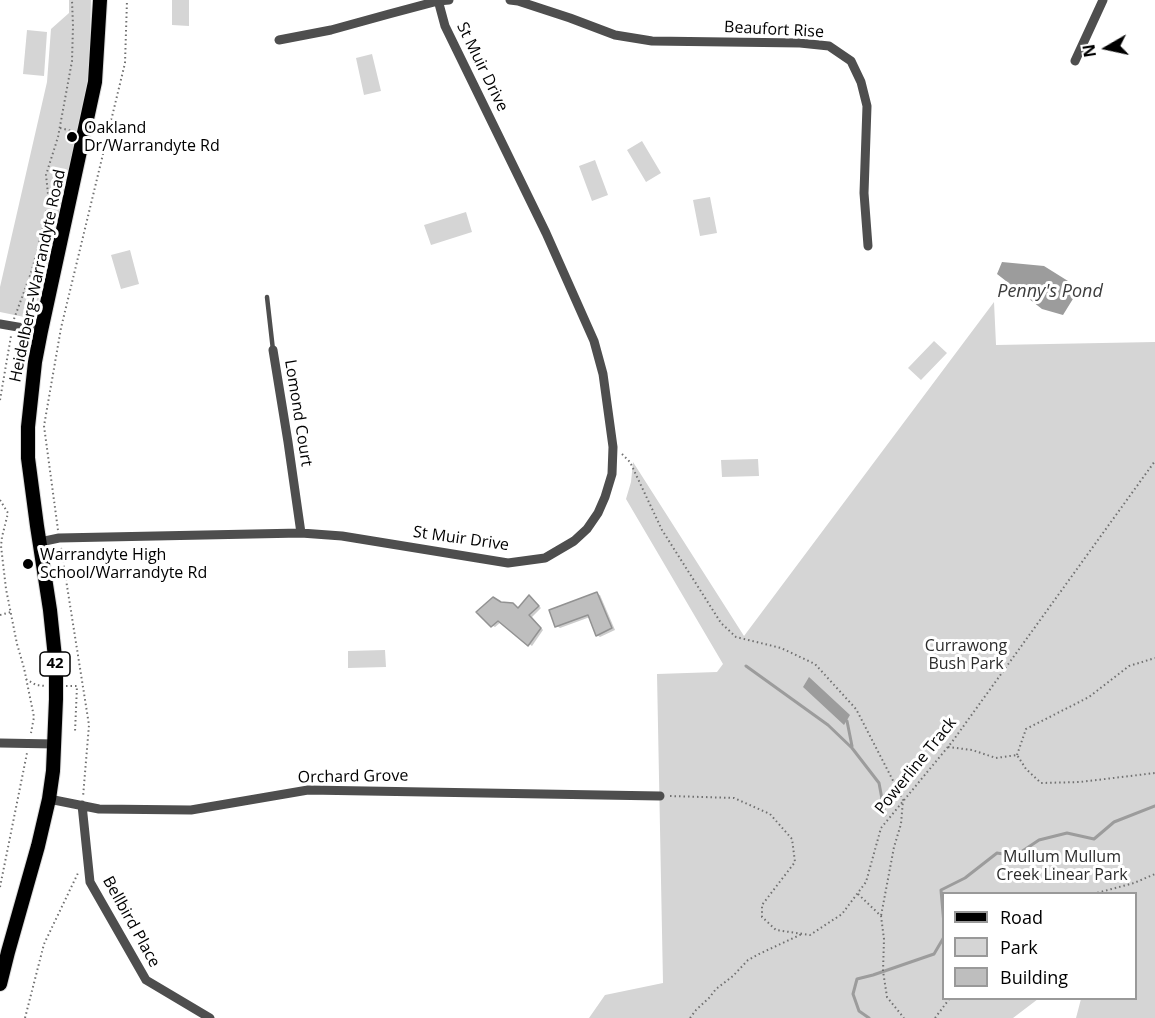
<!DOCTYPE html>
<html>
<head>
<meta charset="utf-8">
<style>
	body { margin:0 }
	#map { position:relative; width:1155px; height:1018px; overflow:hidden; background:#fff; font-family:"Open Sans",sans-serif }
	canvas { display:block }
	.legend { position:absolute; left:942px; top:892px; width:195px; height:108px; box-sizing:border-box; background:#fff; border:2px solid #999; margin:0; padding:8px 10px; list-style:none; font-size:18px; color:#000 }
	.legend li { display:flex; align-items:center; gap:12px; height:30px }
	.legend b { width:30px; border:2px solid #999 }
	.north { position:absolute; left:1077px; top:18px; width:60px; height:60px; -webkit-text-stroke:4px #fff; paint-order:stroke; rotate:261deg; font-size:16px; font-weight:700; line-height:24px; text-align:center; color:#000 }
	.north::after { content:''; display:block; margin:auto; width:21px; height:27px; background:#000; clip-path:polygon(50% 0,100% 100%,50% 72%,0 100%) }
</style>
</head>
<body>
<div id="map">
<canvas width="1155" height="1018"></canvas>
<ul class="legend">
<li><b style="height:8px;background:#000"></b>Road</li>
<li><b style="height:16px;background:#d5d5d5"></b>Park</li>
<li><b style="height:16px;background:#bebebe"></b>Building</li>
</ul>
<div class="north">N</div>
</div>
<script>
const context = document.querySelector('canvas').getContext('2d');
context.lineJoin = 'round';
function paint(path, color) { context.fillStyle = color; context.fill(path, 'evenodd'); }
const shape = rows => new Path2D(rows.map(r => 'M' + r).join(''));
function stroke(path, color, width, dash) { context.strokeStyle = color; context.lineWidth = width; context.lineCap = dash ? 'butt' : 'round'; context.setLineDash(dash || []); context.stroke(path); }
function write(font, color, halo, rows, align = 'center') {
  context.font = font + ' "Open Sans",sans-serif'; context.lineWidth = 6; context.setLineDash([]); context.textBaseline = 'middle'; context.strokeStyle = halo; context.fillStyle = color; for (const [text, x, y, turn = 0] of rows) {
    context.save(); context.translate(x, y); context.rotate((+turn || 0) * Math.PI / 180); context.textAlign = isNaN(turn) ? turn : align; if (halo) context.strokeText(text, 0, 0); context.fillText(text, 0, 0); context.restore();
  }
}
const green = shape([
	[69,0,91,0,89,84,34,319,0,312,0,287,47,82,51,29,69,13],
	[172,0,189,0,189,26,172,25],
	[27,30,47,32,44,76,23,74],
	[372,54,381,91,364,95,356,58],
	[642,141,661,173,646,182,627,150],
	[595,160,608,195,592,201,579,166],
	[710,197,717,233,700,236,693,200],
	[466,212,472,232,431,245,424,225],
	[130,250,139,284,121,289,111,255],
	[994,302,996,345,1155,342,1155,1018,1076,1018,1081,999,1136,998,1136,894,944,894,944,998,1038,999,1013,1018,589,1018,605,995,663,983,657,674,717,672,723,664,626,499,631,482,633,462,744,636],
	[934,341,947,353,921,380,908,368],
	[758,459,759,476,722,477,721,460],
	[385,650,386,667,348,668,348,651]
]);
const water = shape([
	[1002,262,1044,266,1068,281,1076,294,1063,315,1042,309,997,274],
	[809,677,850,715,844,725,803,687]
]);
const shadow = shape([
	[596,594,600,595,615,630,600,637,597,635,590,617,560,628,557,626],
	[532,599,541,608,532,617,543,630,532,646,501,622,495,627,491,625,501,604,518,609]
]);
const stream = shape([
	[746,666,828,725,852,748,879,783,885,815],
	[847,721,852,746],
	[944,924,941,890,965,878,997,853,1015,856,1039,840,1067,833,1094,839,1114,822,1155,806],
	[869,1018,859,1011,853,994,857,979,873,975,934,954,944,937]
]);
const building = shape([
	[597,592,612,628,596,636,588,615,555,627,549,610,597,592],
	[529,595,539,606,529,615,541,628,528,646,498,621,491,627,476,612,493,597,501,602,513,603,518,608,529,595]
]);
const path = shape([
	[60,128,72,131],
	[14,319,32,270,46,216,48,194,46,175,58,137,72,61,73,26,72,0],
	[0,400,11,336],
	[622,454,630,462,662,530,721,623,736,637,781,648,815,664,856,709,903,800,901,824,894,847,881,916],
	[0,500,8,513,2,537,1,546,6,589,17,644,24,668,34,717,31,733],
	[58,530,44,426,61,328,125,63,127,0],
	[61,548,89,725,83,797],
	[0,615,11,612],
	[26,679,36,685,46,686],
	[66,686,77,686,75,732],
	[948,747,972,750,996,758,1017,755,1026,769,1041,783,1080,782,1155,773],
	[1017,755,1026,729,1089,697,1129,666,1155,658],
	[670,796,734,798,770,814,792,839,795,862,762,905,762,917,776,930,810,935,842,914,866,882,881,828,952,742,1155,461],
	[0,887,27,753],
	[858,894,881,916,884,939,883,971,887,997,904,1018],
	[1093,894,1134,883,1155,874],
	[25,1018,44,944,79,871],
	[690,1018,696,1010,709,998,716,989,733,976,748,960,759,954,802,934],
	[935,1018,950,998]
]);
const lane = shape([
	[267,297,273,350]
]);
const street = shape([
	[510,0,518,1,570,18,615,35,652,41,800,43,829,46,851,61,861,82,867,106,864,193,868,246],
	[279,40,331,30,389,14,438,1,449,0],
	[1075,61,1103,0],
	[0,324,41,331],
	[273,350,288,442,301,533],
	[40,542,59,538,301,533,342,536,508,563,545,558,574,541,587,529,598,513,605,497,612,474,613,447,603,374,594,341,546,233,445,26,438,0],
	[0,743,55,744],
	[49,799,99,809,191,810,308,790,660,796],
	[82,805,90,882,146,980,210,1018]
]);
const primary = shape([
	[0,984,8,952,38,846,49,799,53,771,56,699,56,667,50,610,37,526,28,458,28,427,35,362,41,331,95,82,100,0]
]);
const markers = [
	[72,137,6,"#000"],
	[28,564,6,"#000"]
];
const shields = [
	[55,664,30]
];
const shieldNames = [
	["42",55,664]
];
const streetNames = [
	["Beaufort Rise",774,30,3],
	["St Muir Drive",482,67,64],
	["Heidelberg-Warrandyte Road",38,276,-78],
	["Lomond Court",298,413,81],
	["St Muir Drive",461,539,8],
	["Powerline Track",916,766,-51],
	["Orchard Grove",353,777,-1],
	["Bellbird Place",131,922,61]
];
const poiNames = [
	["Oakland",84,128],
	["Dr/Warrandyte Rd",84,146],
	["Warrandyte High",40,555],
	["School/Warrandyte Rd",40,573]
];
const parkNames = [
	["Currawong",966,646],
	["Bush Park",966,664],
	["Mullum Mullum",1062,857],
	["Creek Linear Park",1062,875]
];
const waterNames = [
	["Penny's Pond",1050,292]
];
paint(green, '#d5d5d5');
paint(water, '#9c9c9c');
paint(shadow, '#0003');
stroke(stream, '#9c9c9c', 3);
paint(building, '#bebebe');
stroke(building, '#929292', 1.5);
stroke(primary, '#dbdbdb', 16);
stroke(path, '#707070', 2, [1.5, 3]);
stroke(lane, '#4e4e4e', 4.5);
stroke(street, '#4e4e4e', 9);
stroke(primary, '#000', 14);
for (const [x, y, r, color] of markers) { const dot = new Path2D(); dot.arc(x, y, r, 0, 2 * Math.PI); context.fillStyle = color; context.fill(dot); stroke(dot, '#fff', 2); }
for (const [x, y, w] of shields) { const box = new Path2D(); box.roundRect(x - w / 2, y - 12, w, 24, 4.5); context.fillStyle = '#fff'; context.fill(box); stroke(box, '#000', 1.5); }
write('bold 15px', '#000', null, shieldNames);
write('16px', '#000', '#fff', streetNames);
write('16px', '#000', '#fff', poiNames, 'left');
write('16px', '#2c2c2c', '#fff', parkNames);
write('italic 18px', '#3d3d3d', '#fff', waterNames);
</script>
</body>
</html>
